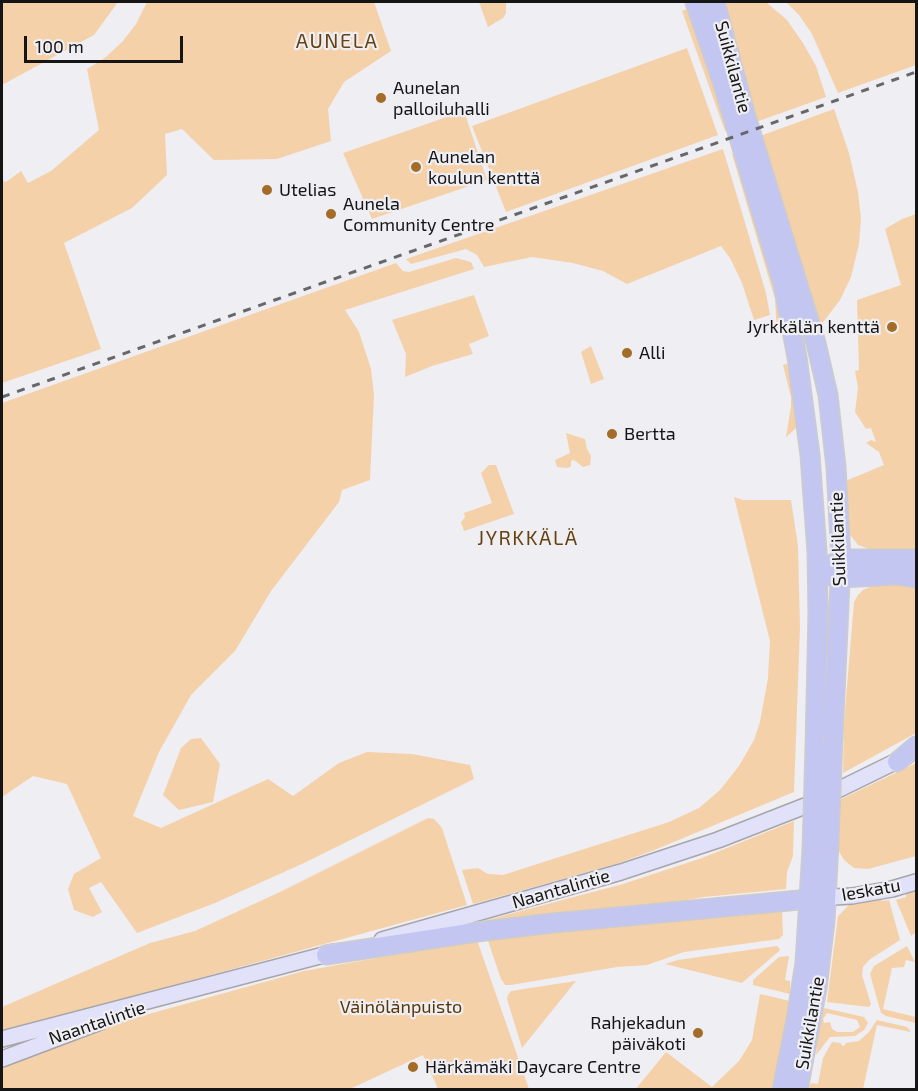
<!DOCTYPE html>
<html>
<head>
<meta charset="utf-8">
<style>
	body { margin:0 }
	#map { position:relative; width:918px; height:1091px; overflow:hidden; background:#eeeef3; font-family:"Exo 2",sans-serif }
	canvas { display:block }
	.frame { position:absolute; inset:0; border:3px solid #151516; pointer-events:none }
	.scale { position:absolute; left:24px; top:36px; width:159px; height:27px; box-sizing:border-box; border:3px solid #151516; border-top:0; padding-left:8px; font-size:18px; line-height:21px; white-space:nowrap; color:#151516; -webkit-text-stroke:4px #eeeef3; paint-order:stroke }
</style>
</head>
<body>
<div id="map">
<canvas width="918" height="1091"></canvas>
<div class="frame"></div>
<div class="scale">100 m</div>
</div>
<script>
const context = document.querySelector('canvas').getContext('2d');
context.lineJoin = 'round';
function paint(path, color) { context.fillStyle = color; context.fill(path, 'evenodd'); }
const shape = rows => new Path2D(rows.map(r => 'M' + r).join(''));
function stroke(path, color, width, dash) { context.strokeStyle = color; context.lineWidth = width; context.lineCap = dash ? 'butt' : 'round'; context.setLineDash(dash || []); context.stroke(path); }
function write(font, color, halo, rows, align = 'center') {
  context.font = font + ' "Exo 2",sans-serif'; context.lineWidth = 4.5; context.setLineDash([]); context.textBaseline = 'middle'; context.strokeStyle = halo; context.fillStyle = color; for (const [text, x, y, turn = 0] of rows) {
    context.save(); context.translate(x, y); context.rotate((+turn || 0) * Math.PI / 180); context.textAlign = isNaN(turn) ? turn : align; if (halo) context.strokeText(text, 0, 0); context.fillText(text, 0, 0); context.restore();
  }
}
const green = shape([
	[3,2,118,2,94,35,2,85,2,5],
	[147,2,374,2,391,51,344,82,328,109,331,141,277,159,214,160,182,129,165,134,167,175,132,208,64,243,101,349,2,383,2,180,6,182,21,171,28,183,51,171,99,130,87,69,106,57,123,41,136,24],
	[479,2,506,2,506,13,503,18,488,27],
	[725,2,766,2,787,20,803,43,816,66,826,97,756,122],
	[786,2,916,2,916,65,838,93,812,34,799,15],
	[687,9,693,22,730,129,725,131,682,11],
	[687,48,718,135,506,212,472,126],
	[834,109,849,153,858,192,861,219,859,244,851,277,840,300,818,329,760,136],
	[464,111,487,180,372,219,343,153],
	[723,149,766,293,770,315,754,320,742,283,730,258,721,246,627,284,603,271,573,263,532,257,484,267,477,255,466,249,411,264,406,259],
	[737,153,780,305,782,333,777,333,775,299,732,154],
	[916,214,916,550,872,550,858,545,848,532,843,482,884,465,879,452,866,443,871,440,876,442,871,428,866,429,855,412,858,388,855,371,859,370,857,300,901,285,885,229,902,219],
	[456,258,471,262,474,269,345,310,359,332,371,369,374,395,370,480,342,490,339,502,271,591,235,651,191,695,159,752,133,816,161,828,268,779,293,796,339,763,367,752,412,754,470,765,474,779,304,863,215,903,137,933,101,882,89,888,102,912,93,917,74,910,68,889,74,874,101,858,67,784,33,776,2,797,2,403,396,263,403,271,409,272],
	[474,295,489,336,469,344,473,354,432,366,405,377,406,354,392,320],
	[591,346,604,379,591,384,581,352],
	[787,364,794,390,798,422,795,429,786,437,791,406,791,397,783,365],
	[566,433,585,439,587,449,591,456,590,465,583,467,574,460,571,461,571,466,568,468,557,467,555,460,570,453],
	[489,465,496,465,514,514,464,531,461,522,465,517,464,513,492,503,481,473],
	[734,497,743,500,791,500,798,546,800,627,794,792,652,851,619,863,473,904,462,870,478,868,488,874,503,875,669,822,699,808,720,790,739,766,754,740,760,722,768,678,770,641],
	[890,582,916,585,916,733,843,773,844,723,854,602,858,595,863,590,872,586],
	[201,738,220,764,213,802,179,810,163,795,181,748,191,739],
	[916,763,916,856,868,869,854,868,844,860,837,848,837,801],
	[428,818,434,819,442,828,467,905,2,1032,2,1007,150,943,195,931,280,892],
	[794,821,793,856,787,872,786,889,704,897,648,907,472,924,623,884,702,858],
	[916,887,916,932,911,936,896,900,906,897,906,892],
	[881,897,882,901,889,900,900,940,869,960,863,967,862,975,871,1004,869,1007,827,1002,838,916,850,904],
	[763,911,782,911,783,935,779,939,684,952,647,965,617,967,511,985,505,985,501,979,487,938],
	[477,940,529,1089,438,1089,423,1055,350,1089,2,1090,2,1066,109,1025,304,971],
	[777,946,780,949,779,951,742,983,665,964,678,960],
	[907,946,915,962,906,960,904,967,892,968,883,1009,916,1017,916,1023,886,1016,881,1013,870,974,874,966],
	[789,956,785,980,790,981,790,994,753,985,753,980,779,957],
	[576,981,522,1048,507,999,508,995,511,991],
	[760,994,790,1001,791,1015,775,1089,635,1090,666,1052,712,1087,739,1061,752,1040],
	[824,1008,864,1017,868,1023,864,1030,855,1036,830,1037,816,1055,819,1021],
	[827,1013,857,1020,860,1027,853,1032,837,1032,832,1029,830,1022,824,1023,823,1019],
	[877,1020,907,1027,911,1032,877,1025,863,1089,808,1089,811,1083,818,1084,823,1058,832,1042,841,1043,841,1045,844,1046,846,1043,859,1041,869,1032]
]);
const secondary = shape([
	[816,898,852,896,892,889,916,882],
	[382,940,621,872,718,840,805,806,907,756],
	[2,1039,335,952],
	[2,1059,100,1022]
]);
const primary = shape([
	[695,2,722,81,783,284,797,357,810,455,817,552,818,613,815,749],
	[715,2,745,113,816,343,828,395,836,467,841,559,833,738],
	[831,565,841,559,916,559],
	[831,576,840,578,897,575,916,578],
	[897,762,916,746],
	[326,955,476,932,553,923,810,899],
	[782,1090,796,1020,805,963,812,850],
	[798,1090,817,988,825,921,829,842]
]);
const rail = shape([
	[2,397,916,72]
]);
const primaryBridge = shape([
	[829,842,833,738],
	[812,850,815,749]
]);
const markers = [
	[381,98,6,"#a36d27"],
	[416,167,6,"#a36d27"],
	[267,190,6,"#a36d27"],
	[331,214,6,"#a36d27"],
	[892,327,6,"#a36d27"],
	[627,353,6,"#a36d27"],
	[612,434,6,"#a36d27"],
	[698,1033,6,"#a36d27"],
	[413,1067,6,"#a36d27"]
];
const streetNames = [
	["Suikkilantie",733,67,75],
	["Suikkilantie",838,539,-92],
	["Naantalintie",561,889,-16],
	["Ieskatu",871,890,-10],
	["Naantalintie",97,1023,-19],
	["Suikkilantie",810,1023,-80]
];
const poiNames = [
	["Aunelan",393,88],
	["palloiluhalli",393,109],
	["Aunelan",428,157],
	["koulun kenttä",428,178],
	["Utelias",279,190],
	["Aunela",343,204],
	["Community Centre",343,225],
	["Jyrkkälän kenttä",880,327,"right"],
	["Alli",639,353],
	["Bertta",624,434],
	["Rahjekadun",686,1023,"right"],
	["päiväkoti",686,1044,"right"],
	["Härkämäki Daycare Centre",425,1067]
];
const parkNames = [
	["Väinölänpuisto",401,1007]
];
const neighbourhoodNames = [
	["AUNELA",337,41],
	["JYRKKÄLÄ",528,538]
];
paint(green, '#f5d1aa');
stroke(secondary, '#a6a6aa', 18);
stroke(primary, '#ccc', 21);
stroke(secondary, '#e1e2f9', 15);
stroke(primary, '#c4c6f2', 18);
stroke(rail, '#676769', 3, [8, 8]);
stroke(primaryBridge, '#ccc', 21, []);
stroke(primaryBridge, '#c4c6f2', 18);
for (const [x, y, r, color] of markers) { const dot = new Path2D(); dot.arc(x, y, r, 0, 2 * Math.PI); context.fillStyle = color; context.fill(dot); stroke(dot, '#eeeef3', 2); }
write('18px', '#151516', '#eeeef3', streetNames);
write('18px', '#151516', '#eeeef3', poiNames, 'left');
write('18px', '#583707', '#eeeef3', parkNames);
context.letterSpacing = '1.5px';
write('20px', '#674211', '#eeeef3', neighbourhoodNames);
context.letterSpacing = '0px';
</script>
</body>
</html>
